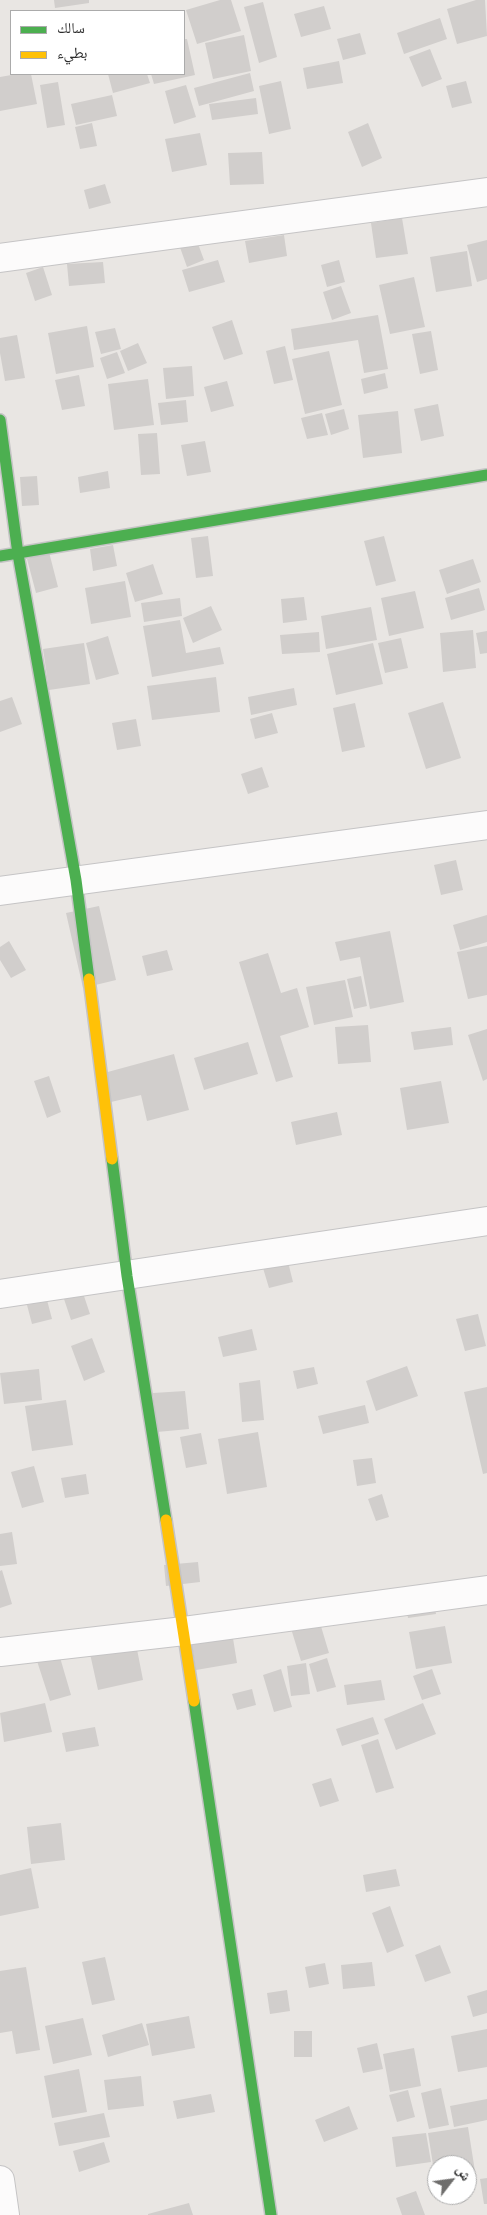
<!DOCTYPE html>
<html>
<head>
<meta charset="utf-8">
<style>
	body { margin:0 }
	#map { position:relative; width:487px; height:2215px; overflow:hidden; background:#e9e6e3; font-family:"PT Sans","Noto Naskh Arabic",sans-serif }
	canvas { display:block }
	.legend { position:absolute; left:10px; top:10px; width:175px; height:65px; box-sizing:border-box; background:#fff; border:1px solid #ababab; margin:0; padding:6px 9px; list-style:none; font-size:15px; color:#2c2c2c }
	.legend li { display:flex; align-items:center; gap:10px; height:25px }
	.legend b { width:25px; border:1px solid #ababab }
	.north { position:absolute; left:427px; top:2155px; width:50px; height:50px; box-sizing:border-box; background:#fff; border:1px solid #ababab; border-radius:50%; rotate:60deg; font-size:14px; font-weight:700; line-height:20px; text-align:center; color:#2c2c2c }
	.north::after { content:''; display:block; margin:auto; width:18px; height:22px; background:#6e6d6c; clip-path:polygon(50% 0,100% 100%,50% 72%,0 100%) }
</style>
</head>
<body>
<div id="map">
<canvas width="487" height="2215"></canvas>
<ul class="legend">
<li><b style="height:6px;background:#4caf50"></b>سالك</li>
<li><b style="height:6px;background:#ffc107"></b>بطيء</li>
</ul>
<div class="north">ش</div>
</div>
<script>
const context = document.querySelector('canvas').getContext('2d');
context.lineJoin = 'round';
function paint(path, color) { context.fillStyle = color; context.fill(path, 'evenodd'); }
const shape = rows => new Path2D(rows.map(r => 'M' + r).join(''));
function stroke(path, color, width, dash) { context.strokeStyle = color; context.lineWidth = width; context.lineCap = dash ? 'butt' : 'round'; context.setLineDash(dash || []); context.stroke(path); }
const building = shape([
	[54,0,89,0,89,3,55,8],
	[220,0,231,0,241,31,197,44,186,10],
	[476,0,485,0,487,36,457,44,447,9],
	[263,2,277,57,259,63,244,7],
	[324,6,331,29,301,37,294,14],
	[440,18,447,39,404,54,397,33],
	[360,33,366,54,343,60,337,39],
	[244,35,251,71,213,79,205,43],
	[184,39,187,39,195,75,154,84,151,74,184,74],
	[430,49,442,79,422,87,409,57],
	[339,61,343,83,307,89,303,68],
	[250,73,254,91,199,106,194,88],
	[17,74,31,74,37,104,0,111,0,77],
	[108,74,147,74,150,83,113,93],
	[281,81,291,129,269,134,259,86],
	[466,81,472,103,452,108,446,86],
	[58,82,65,125,47,128,40,85],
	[186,85,196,117,174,124,165,91],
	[112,95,117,116,76,125,71,104],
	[256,98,258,114,212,120,209,104],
	[92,123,97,146,80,149,75,127],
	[368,123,382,158,362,167,348,132],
	[200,133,207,165,172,172,165,139],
	[262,152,264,184,230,185,228,153],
	[105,184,111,203,89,209,84,190],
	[402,218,408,254,376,258,371,223],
	[194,233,204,260,187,267,177,239],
	[284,235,287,256,249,263,245,241],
	[487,240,487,279,477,282,467,245],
	[467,251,472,286,436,292,430,257],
	[218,260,225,282,189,292,182,270],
	[339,260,345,282,327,287,321,265],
	[103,262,105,283,69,286,67,264],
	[43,267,52,295,35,301,26,273],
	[414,277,425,327,390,334,379,285],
	[341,286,351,313,332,320,323,292],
	[378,315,388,369,364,373,358,340,294,350,291,329],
	[232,320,243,354,224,360,212,327],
	[87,326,94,367,56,374,48,333],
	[115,328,121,349,101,354,95,332],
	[431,331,438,370,420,374,412,334],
	[17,335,25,378,5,381,0,353,0,338],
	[138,343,147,363,128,371,120,351],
	[285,346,293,380,274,384,266,351],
	[329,351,342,405,305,414,292,359],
	[117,352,125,373,107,379,100,358],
	[192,366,194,396,166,399,163,368],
	[385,373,388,388,364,394,361,379],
	[79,375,85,406,62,410,55,380],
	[148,379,154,425,114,430,108,384],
	[227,381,234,406,211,412,204,387],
	[186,400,188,422,161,425,158,403],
	[438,404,444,436,421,441,414,409],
	[344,409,349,429,331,435,325,414],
	[398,411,402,453,363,458,358,415],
	[322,413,328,435,307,439,301,418],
	[157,433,160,474,141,475,138,434],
	[205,441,211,472,187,476,181,445],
	[108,471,110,488,80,493,78,477],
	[37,476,39,505,22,506,20,477],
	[208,536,213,576,196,578,191,538],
	[384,536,396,581,376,586,364,541],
	[113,545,117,566,93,571,90,549],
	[49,552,58,587,36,593,27,559],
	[473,559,481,582,447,594,439,570],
	[153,564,163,594,135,602,126,573],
	[125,581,131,617,91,624,85,588],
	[479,588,485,610,451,620,445,598],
	[415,591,424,628,389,636,381,598],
	[304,597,307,620,283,623,281,599],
	[180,598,182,616,144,622,141,603],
	[211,606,222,630,193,643,183,618],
	[371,607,377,640,326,649,321,616],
	[180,620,186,653,220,647,224,664,152,677,143,626],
	[473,630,476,668,443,672,440,633],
	[487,631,487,653,480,654,476,633],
	[319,632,320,652,282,654,280,635],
	[108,636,119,674,96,680,86,643],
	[401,638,408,668,385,673,378,643],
	[84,643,90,684,49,690,43,649],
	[373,643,383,684,336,695,327,654],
	[216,677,220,712,152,720,147,686],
	[294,688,297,705,251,715,248,697],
	[12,697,22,724,0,732,0,701],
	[443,702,461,758,426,769,408,713],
	[355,703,365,747,342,752,333,708],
	[272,713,278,733,255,739,250,719],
	[136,719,141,746,117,750,112,723],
	[262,767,269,787,248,794,241,774],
	[456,860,463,890,441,895,434,865],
	[99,906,116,980,83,988,66,913],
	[487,915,487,942,460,950,453,925],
	[390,931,404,1002,370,1009,360,957,340,961,335,942],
	[9,941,26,970,11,978,0,960,0,947],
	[487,946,487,995,468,999,457,952],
	[167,950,173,970,147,976,142,956],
	[268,953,281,993,297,988,309,1027,280,1036,293,1077,276,1082,239,962],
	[361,976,367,1006,354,1009,347,979],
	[345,980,353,1017,314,1025,306,987],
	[368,1025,371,1062,338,1064,335,1027],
	[451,1027,453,1045,414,1050,411,1032],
	[487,1029,487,1079,483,1081,468,1035],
	[248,1042,258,1074,204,1090,194,1058],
	[174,1054,189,1110,147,1121,141,1095,111,1102,104,1073],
	[49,1076,61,1112,47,1118,34,1081],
	[441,1081,449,1123,407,1130,400,1088],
	[337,1112,342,1135,296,1145,291,1122],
	[288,1262,293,1282,269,1288,263,1268],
	[83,1293,90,1314,71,1320,64,1299],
	[47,1300,52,1319,32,1324,27,1305],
	[478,1314,486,1346,465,1351,456,1319],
	[252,1329,257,1350,223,1357,218,1337],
	[92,1338,105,1372,84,1381,71,1346],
	[407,1366,418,1396,376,1411,366,1381],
	[314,1367,318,1384,297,1389,293,1371],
	[39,1369,42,1400,4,1404,0,1373],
	[260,1380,264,1420,242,1422,239,1383],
	[487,1387,487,1473,483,1474,464,1392],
	[185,1391,189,1429,157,1432,153,1393],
	[66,1400,73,1445,32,1451,25,1406],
	[365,1405,369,1423,323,1434,318,1416],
	[258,1432,267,1487,227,1494,218,1439],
	[201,1433,207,1464,186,1468,180,1437],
	[372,1458,376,1483,357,1486,353,1460],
	[34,1466,44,1502,22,1508,11,1472],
	[86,1474,89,1494,65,1498,61,1478],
	[382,1494,389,1517,376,1521,368,1499],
	[12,1532,17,1564,0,1566,0,1534],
	[198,1562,200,1582,166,1586,164,1565],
	[2,1570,12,1604,0,1608,0,1571],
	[433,1597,436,1614,408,1618,405,1601],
	[317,1613,329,1653,301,1661,289,1622],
	[231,1626,237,1663,196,1670,190,1633],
	[445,1626,452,1663,416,1669,409,1632],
	[135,1639,143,1680,98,1690,89,1649],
	[59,1654,71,1695,50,1701,37,1661],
	[327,1658,336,1687,317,1692,309,1664],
	[306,1663,310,1694,291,1696,287,1666],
	[281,1669,292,1707,274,1712,263,1675],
	[432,1669,441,1694,422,1700,413,1676],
	[381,1680,385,1700,347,1705,344,1685],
	[252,1689,256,1705,237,1710,232,1694],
	[45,1703,52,1732,4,1742,0,1713],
	[423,1703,436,1734,396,1750,384,1719],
	[373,1717,379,1734,342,1746,336,1729],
	[95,1727,99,1746,66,1752,62,1733],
	[378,1739,394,1788,376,1793,361,1745],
	[331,1778,339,1801,320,1807,312,1784],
	[61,1823,65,1860,31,1864,27,1827],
	[31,1868,39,1908,0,1916,0,1875],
	[396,1869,400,1886,366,1892,363,1875],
	[390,1906,404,1946,387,1953,372,1913],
	[440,1945,451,1973,425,1982,415,1955],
	[105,1957,115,2000,92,2005,82,1962],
	[372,1962,375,1986,343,1989,341,1965],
	[325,1963,329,1984,309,1988,305,1967],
	[26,1967,40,2050,16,2054,12,2031,0,2033,0,1971],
	[287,1990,290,2011,270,2014,267,1993],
	[487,1990,487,2013,473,2017,467,1996],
	[189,2016,195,2048,152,2056,146,2024],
	[83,2018,92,2055,53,2064,45,2026],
	[142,2023,149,2045,108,2057,102,2035],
	[487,2029,487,2067,458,2072,451,2036],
	[294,2031,312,2031,312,2057,294,2057],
	[377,2043,383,2069,363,2073,357,2048],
	[414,2048,421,2086,390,2092,383,2054],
	[79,2069,87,2112,52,2118,44,2076],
	[141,2076,144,2106,108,2110,104,2080],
	[441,2088,449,2125,429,2129,421,2093],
	[408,2090,415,2117,397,2122,389,2095],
	[211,2094,215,2112,177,2119,173,2101],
	[487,2099,487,2120,454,2127,450,2106],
	[349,2106,358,2129,324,2142,315,2120],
	[104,2113,110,2137,59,2146,54,2123],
	[468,2127,477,2184,467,2186,467,2165,437,2165,436,2184,428,2133],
	[426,2133,431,2162,396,2167,392,2137],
	[104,2142,110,2162,79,2172,73,2151],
	[487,2178,487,2204,484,2204,480,2179],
	[416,2191,425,2215,402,2215,396,2198],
	[189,2203,193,2215,148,2215,148,2214]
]);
const street = shape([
	[0,258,487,192],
	[0,891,487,825],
	[0,1294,487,1221],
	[0,1652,184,1631,487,1590],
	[0,2180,5,2215]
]);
const fast = shape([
	[0,420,18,554,76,880,89,979],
	[0,556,487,475],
	[112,1159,127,1276,166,1520],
	[194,1701,271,2215]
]);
const slow = shape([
	[89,979,112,1159],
	[166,1520,194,1701]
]);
paint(building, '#d1cecc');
stroke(street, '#c5c4c5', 30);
stroke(fast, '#c5c4c5', 14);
stroke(slow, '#c5c4c5', 14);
stroke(street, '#fcfbfb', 28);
stroke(fast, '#4caf50', 11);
stroke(slow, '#ffc107', 11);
</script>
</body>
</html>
